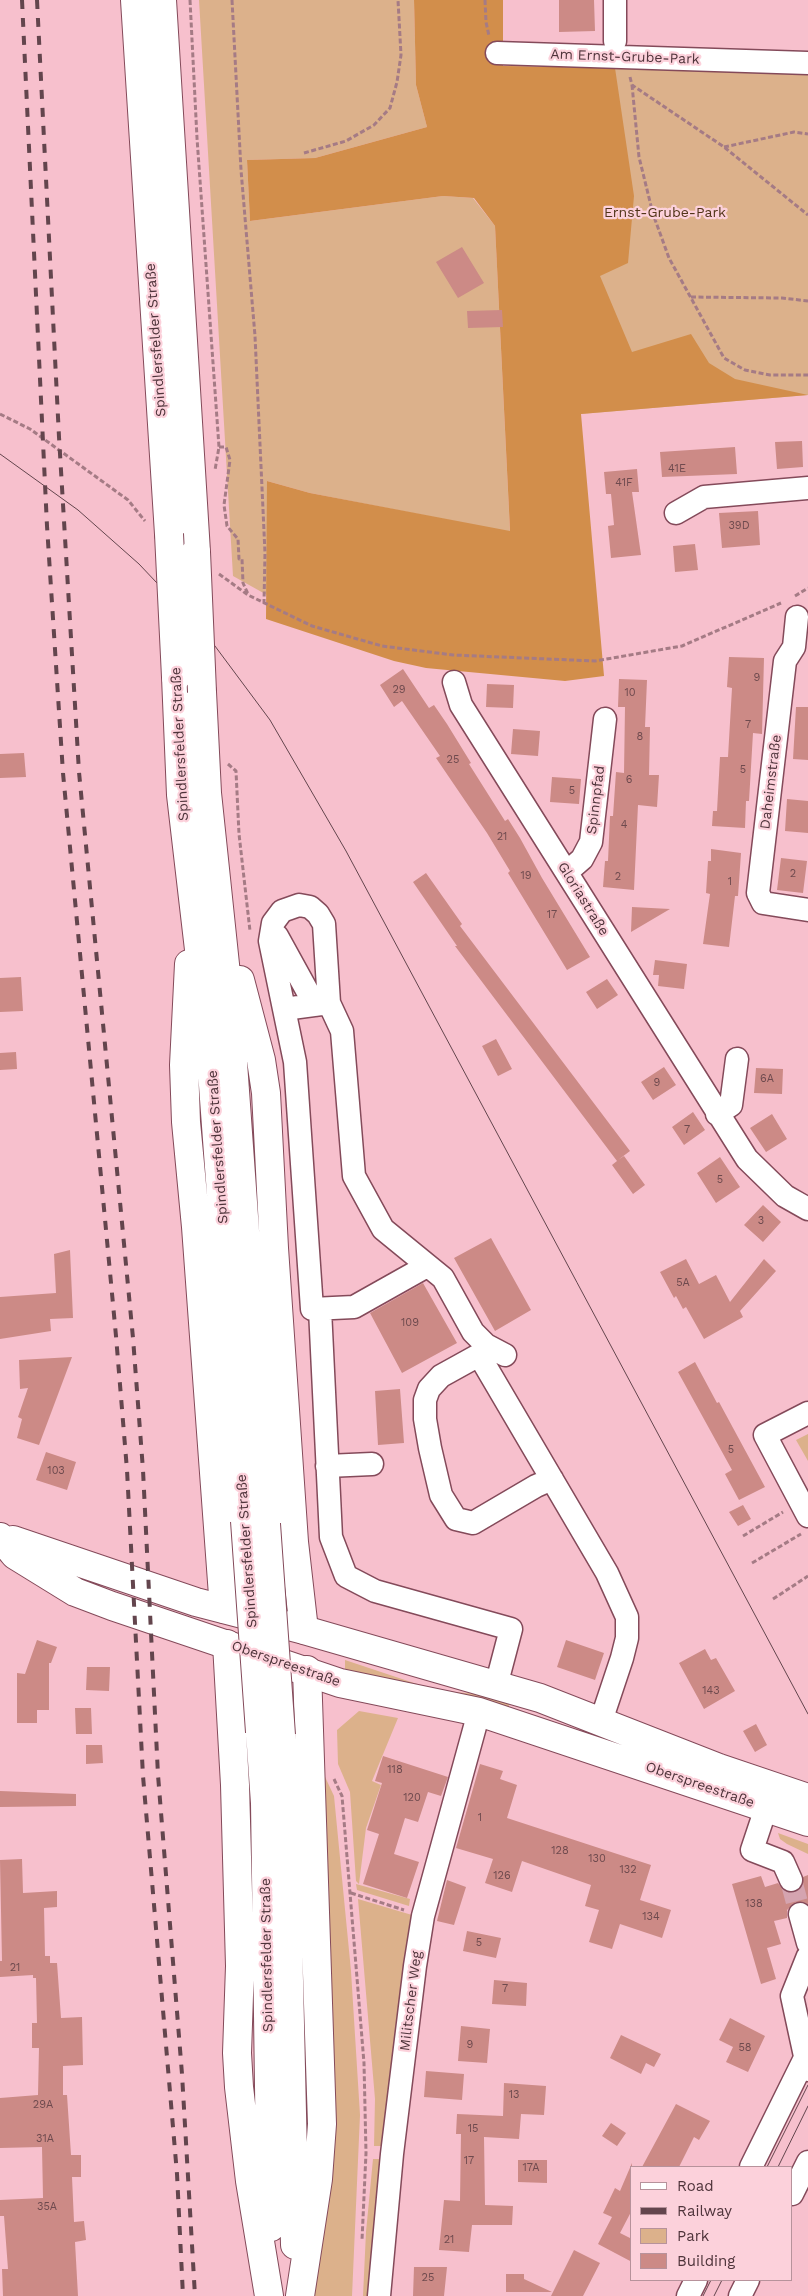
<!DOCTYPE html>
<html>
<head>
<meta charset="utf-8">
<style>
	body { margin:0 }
	#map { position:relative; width:808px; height:2296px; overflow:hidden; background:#f7c0cd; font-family:"Work Sans",sans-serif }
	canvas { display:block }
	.legend { position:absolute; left:630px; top:2166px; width:162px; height:115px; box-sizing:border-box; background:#fcd1db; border:1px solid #b7929b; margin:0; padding:6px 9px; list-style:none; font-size:15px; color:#4f343b }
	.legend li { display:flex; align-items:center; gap:10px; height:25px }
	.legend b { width:25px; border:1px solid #b7929b }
</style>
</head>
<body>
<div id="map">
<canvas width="808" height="2296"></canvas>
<ul class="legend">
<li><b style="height:6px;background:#fff"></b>Road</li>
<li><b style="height:6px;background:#63454d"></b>Railway</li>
<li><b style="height:14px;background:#dcb18b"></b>Park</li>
<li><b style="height:14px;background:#cc8a86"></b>Building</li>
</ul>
</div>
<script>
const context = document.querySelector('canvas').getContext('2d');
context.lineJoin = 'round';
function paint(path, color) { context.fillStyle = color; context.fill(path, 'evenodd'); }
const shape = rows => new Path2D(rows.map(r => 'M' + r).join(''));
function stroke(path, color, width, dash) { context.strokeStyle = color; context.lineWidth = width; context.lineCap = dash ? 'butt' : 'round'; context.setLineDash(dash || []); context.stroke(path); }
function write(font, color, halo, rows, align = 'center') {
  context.font = font + ' "Work Sans",sans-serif'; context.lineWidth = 4.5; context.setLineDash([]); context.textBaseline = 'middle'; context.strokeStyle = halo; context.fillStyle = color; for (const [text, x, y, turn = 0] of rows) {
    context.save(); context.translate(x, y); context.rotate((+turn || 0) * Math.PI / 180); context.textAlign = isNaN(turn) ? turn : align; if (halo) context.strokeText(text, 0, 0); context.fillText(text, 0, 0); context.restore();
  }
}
const green = shape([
	[199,0,414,0,416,85,427,127,315,158,247,160,250,221,443,196,473,198,495,226,510,532,310,493,267,481,267,595,233,576],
	[503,66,808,73,808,395,581,414],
	[808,1434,808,1461,796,1440],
	[345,1660,426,1687,446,1691,485,1695,509,1702,509,1708,345,1672],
	[359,1711,398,1718,372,1781,381,1785,366,1828,359,1884,356,1881,350,1792,338,1764,337,1730],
	[319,1764,334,1796,351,1971,360,2115,352,2296,315,2296],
	[778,1833,808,1844,808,1854,787,1844,780,1839],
	[356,1884,410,1899,409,1906,357,1890],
	[358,1899,412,1915,402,1980,383,2146,374,2146,375,2099],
	[373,2159,382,2159,370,2296,363,2296,366,2232]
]);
const forest = shape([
	[414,0,503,0,503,66,615,68,634,196,628,263,600,276,632,352,691,334,709,363,735,379,808,395,581,414,604,676,565,681,426,668,394,661,266,619,267,481,310,493,510,531,495,226,474,198,443,196,250,221,247,160,315,158,427,127,416,85]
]);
const building = shape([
	[559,0,594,0,595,31,559,32],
	[462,247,484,283,458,298,436,262],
	[502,310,503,327,468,328,467,311],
	[802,441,803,467,777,469,775,442],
	[735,447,737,474,662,477,660,452],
	[637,469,639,492,632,492,641,555,611,558,608,526,614,525,611,494,606,494,604,472],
	[758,511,760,545,722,548,719,513],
	[695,544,698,570,675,572,673,546],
	[729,657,764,658,762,734,753,733,749,801,746,801,745,828,712,826,713,811,717,811,720,757,728,757,732,688,727,687],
	[403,669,429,708,434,705,447,724,471,763,469,764,505,821,508,819,520,838,542,878,590,957,567,970,508,873,510,871,487,833,436,758,440,756,402,701,394,707,380,685],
	[619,679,647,680,645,727,650,727,649,775,659,775,657,807,638,805,634,890,603,887,605,861,608,861,610,816,613,816,616,772,624,773,625,707,618,707],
	[487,684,514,685,513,708,486,707],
	[796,707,808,707,808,760,793,759],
	[513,729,540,731,538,756,511,754],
	[24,753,26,777,0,778,0,754],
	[552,777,581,779,579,804,550,802],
	[787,799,808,801,808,833,785,831],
	[711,849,741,853,738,896,735,896,729,947,703,944,710,894,706,893,708,861,711,861],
	[781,858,807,861,803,893,777,890],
	[426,873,462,924,460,926,630,1151,618,1160,624,1156,645,1185,633,1194,612,1165,617,1161,455,946,457,946,413,882],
	[632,907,670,909,631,932],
	[655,960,687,964,684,989,658,986,659,975,653,975],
	[21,977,23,1011,0,1012,0,978],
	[607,979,618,995,597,1009,586,992],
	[496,1039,512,1069,498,1076,482,1046],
	[16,1052,17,1069,0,1070,0,1053],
	[664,1067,676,1085,653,1100,641,1082],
	[756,1068,783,1069,782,1094,754,1093],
	[693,1112,705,1130,684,1145,672,1127],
	[772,1114,787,1139,766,1152,750,1128],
	[720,1157,740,1187,716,1203,697,1173],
	[763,1205,781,1222,763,1242,744,1225],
	[491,1238,531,1310,495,1331,454,1258],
	[70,1250,73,1318,50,1319,51,1331,0,1339,0,1297,56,1293,54,1254],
	[686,1259,699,1284,716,1275,730,1302,764,1259,776,1271,740,1311,743,1317,704,1339,686,1307,683,1309,676,1296,674,1298,660,1272],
	[423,1283,457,1343,402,1373,370,1313],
	[72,1357,39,1445,17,1438,22,1419,18,1417,28,1388,20,1389,19,1360],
	[695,1362,717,1403,719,1402,765,1487,739,1500,725,1474,732,1470,678,1372],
	[400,1389,404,1443,378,1445,375,1391],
	[46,1452,76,1462,67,1490,36,1480],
	[743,1505,751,1519,738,1526,729,1512],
	[37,1640,57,1647,51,1663,49,1663,49,1710,37,1710,37,1723,17,1723,17,1673,25,1674],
	[566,1640,604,1653,595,1680,557,1667],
	[705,1649,711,1660,716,1658,735,1691,704,1709,679,1663],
	[87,1667,110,1667,109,1691,86,1690],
	[75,1708,91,1708,92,1734,76,1734],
	[756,1724,767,1745,755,1752,743,1731],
	[86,1745,102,1745,103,1763,86,1764],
	[383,1756,448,1777,441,1796,428,1792,418,1822,405,1818,394,1854,419,1862,407,1898,363,1884,379,1834,367,1830,382,1783,375,1781],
	[480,1764,503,1771,500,1779,517,1785,507,1818,651,1865,640,1900,671,1910,662,1938,620,1924,612,1949,589,1942,599,1910,585,1906,591,1885,522,1861,512,1892,485,1883,493,1859,456,1848],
	[0,1791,76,1794,76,1806,0,1807],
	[22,1859,23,1893,57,1891,57,1907,44,1908,45,1956,50,1956,50,1963,57,1963,61,2018,82,2017,83,2065,63,2066,63,2095,67,2095,71,2155,81,2155,81,2177,72,2177,74,2222,84,2221,86,2240,75,2242,78,2296,3,2296,2,2269,8,2269,4,2216,0,2216,0,2200,43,2198,42,2147,0,2148,0,2098,38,2095,39,2048,32,2048,32,2023,37,2023,36,1978,33,1978,33,1975,0,1977,0,1961,2,1961,0,1860],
	[808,1875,808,1904,796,1902,787,1910,787,1918,774,1921,781,1944,767,1948,776,1979,761,1984,732,1884,761,1876,765,1887,778,1883,783,1890,790,1893,801,1888,803,1877],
	[447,1880,466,1887,454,1925,437,1921],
	[467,1931,501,1938,496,1958,463,1951],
	[494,1980,527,1983,526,2006,492,2004],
	[730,2018,765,2036,748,2072,726,2062,733,2047,719,2040],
	[461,2026,490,2029,487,2063,458,2061],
	[621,2035,661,2054,654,2067,646,2063,641,2074,610,2058],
	[426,2071,464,2074,462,2100,424,2097],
	[504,2083,546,2086,544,2115,521,2114,519,2139,484,2137,485,2205,513,2206,512,2225,472,2225,469,2252,439,2250,444,2200,460,2201,461,2134,456,2134,457,2114,503,2116],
	[676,2104,710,2121,699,2140,694,2137,679,2167,642,2167],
	[611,2123,626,2133,617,2146,602,2136],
	[518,2160,547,2160,547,2183,518,2182],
	[632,2163,632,2210,620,2233,632,2239,632,2262,598,2244,612,2217,603,2213,615,2188,620,2191],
	[574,2250,600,2263,583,2296,551,2296],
	[414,2267,447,2267,444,2296,413,2296],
	[506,2274,524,2274,524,2279,552,2292,506,2292]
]);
const minorTunnel = shape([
	[791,1880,800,1914]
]);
const path = shape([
	[190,0,197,138,219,447,215,470],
	[232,0,241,170,255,336,265,553,264,603],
	[485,0,486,22,489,36],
	[630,77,632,85,724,147,808,215],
	[632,85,639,157,653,214,669,258,724,358,745,370,770,375,808,375],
	[724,147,794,132,808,134],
	[304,153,346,141,374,125,390,108,397,82,401,55,398,0],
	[691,297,782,298,808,301],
	[0,414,30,429,128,500,145,521],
	[219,447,226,447,230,460,224,505,227,526,238,539,239,559,242,559,243,583,248,594],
	[219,574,248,595,312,626,382,646,453,655,595,661,682,646,781,603],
	[795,596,808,588],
	[228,764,236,771,239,834,250,931],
	[743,1536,783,1512],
	[752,1563,801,1534],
	[773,1599,808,1576],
	[334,1779,342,1796,364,2063,366,2153,362,2240],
	[351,1893,404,1910]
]);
const minor = shape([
	[615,41,615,0],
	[497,53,808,63],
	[676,513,704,497,808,488],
	[797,617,794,647,785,661,758,893,763,903,808,910],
	[454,682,461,705,747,1159,785,1196,808,1209],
	[567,872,582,859,591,842,605,719],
	[277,936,315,1005],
	[329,1003,324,924,318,914,310,907,299,905,282,911,273,923,270,941,284,1009,329,1003,342,1031,354,1176,383,1229,443,1278,473,1332,486,1345,505,1355],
	[284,1009,295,1062,312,1309,354,1307,427,1266],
	[717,1114,731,1105,737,1059],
	[320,1309,331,1537,346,1576,375,1591,511,1629,496,1686],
	[808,1413,765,1435,808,1516],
	[327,1466,372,1464],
	[552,1479,536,1486,473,1523,456,1519,441,1495,430,1448,425,1419,425,1400,429,1389,441,1376,479,1355,607,1573,627,1617,627,1638,622,1658,601,1721],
	[766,1808,752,1850,783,1862,791,1880],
	[800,1914,808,1943],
	[808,1956,792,1996,808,2070],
	[751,2167,804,2060],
	[792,2194,808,2162],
	[379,2296,392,2154,415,1966,423,1916,479,1712],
	[688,2296,696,2280],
	[740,2296,748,2280]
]);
const major = shape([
	[0,1537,15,1555,75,1592,112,1606,340,1683,479,1712,808,1822],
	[13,1540,196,1602,304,1630,540,1698,719,1768,808,1798]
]);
const highway = shape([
	[135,0,169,534],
	[162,0,196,552],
	[176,677,181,795,210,1044,245,1521],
	[202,692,207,793,228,993,266,1524],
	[189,964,184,1065,186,1122,196,1227,224,1609],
	[240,980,261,1060,266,1093,274,1248,294,1542,304,1630],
	[227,1644,235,1785,240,1966,237,2053,239,2087,250,2181,269,2296],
	[260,1732,265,1803,271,2227],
	[281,1735,285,1805,295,2245],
	[300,2296,318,2179,322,2124,307,1670]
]);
const tram = shape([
	[0,454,78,510,139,564,209,638,270,720,346,851,808,1714],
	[767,2167,808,2085],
	[778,2167,808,2106],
	[703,2296,711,2280],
	[714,2296,722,2280]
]);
const rail = shape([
	[22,0,47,526,63,773,116,1336,127,1470,143,1776,177,2174,183,2296],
	[37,0,59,437,79,772,133,1338,143,1470,158,1775,182,2074,195,2296]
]);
const highwayBridge = shape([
	[169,534,176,677],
	[196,552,202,692],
	[245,1521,260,1732],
	[266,1524,281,1735]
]);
const numberNames = [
	["41E",677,469],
	["41F",624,483],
	["39D",739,526],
	["9",757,678],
	["29",399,690],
	["10",630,693],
	["7",748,725],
	["8",640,737],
	["25",453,760],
	["5",743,770],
	["6",629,780],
	["5",572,791],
	["4",624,825],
	["21",502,837],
	["2",793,874],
	["19",526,876],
	["2",618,877],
	["1",730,882],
	["17",552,915],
	["6A",767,1079],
	["9",657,1083],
	["7",687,1130],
	["5",720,1180],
	["3",761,1221],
	["5A",683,1283],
	["109",410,1323],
	["5",731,1450],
	["103",56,1471],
	["143",711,1691],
	["118",395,1770],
	["120",412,1798],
	["1",480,1818],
	["128",560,1851],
	["130",597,1859],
	["132",628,1870],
	["126",502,1876],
	["138",754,1904],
	["134",651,1917],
	["5",479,1943],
	["21",15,1968],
	["7",505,1989],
	["9",470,2045],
	["58",745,2048],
	["13",514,2095],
	["29A",43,2105],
	["15",473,2129],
	["31A",45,2139],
	["17",469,2161],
	["17A",531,2168],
	["35A",47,2207],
	["21",449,2240],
	["25",428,2278]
];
const streetNames = [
	["Am Ernst-Grube-Park",625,57,2],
	["Spindlersfelder Straße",156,340,-94],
	["Spindlersfelder Straße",180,744,-93],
	["Daheimstraße",771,782,-83],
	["Spinnpfad",596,800,-83],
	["Gloriastraße",583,899,58],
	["Spindlersfelder Straße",218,1147,-94],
	["Spindlersfelder Straße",247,1551,-94],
	["Oberspreestraße",286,1664,19],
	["Oberspreestraße",700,1785,19],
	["Spindlersfelder Straße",267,1955,-91],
	["Militscher Weg",411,2001,-83]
];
const parkNames = [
	["Ernst-Grube-Park",665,213]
];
paint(green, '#dcb18b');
paint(forest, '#d28e4b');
paint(building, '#cc8a86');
stroke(minorTunnel, '#d5a4b0', 22, [22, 11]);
stroke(minor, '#844a5a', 25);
stroke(major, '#844a5a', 30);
stroke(highway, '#844a5a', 30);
stroke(path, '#a57b85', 3, [5, 2.5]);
stroke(minor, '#fff', 22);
stroke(major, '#fff', 28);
stroke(highway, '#fff', 28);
stroke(tram, '#63454d', 1);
stroke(rail, '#63454d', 4, [9, 9]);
stroke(highwayBridge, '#844a5a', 30, []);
stroke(highwayBridge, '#fff', 28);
write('11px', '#6e4a4e', null, numberNames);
write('14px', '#4f343b', '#fcd1db', streetNames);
write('14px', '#523519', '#fcd1db', parkNames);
</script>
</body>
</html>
